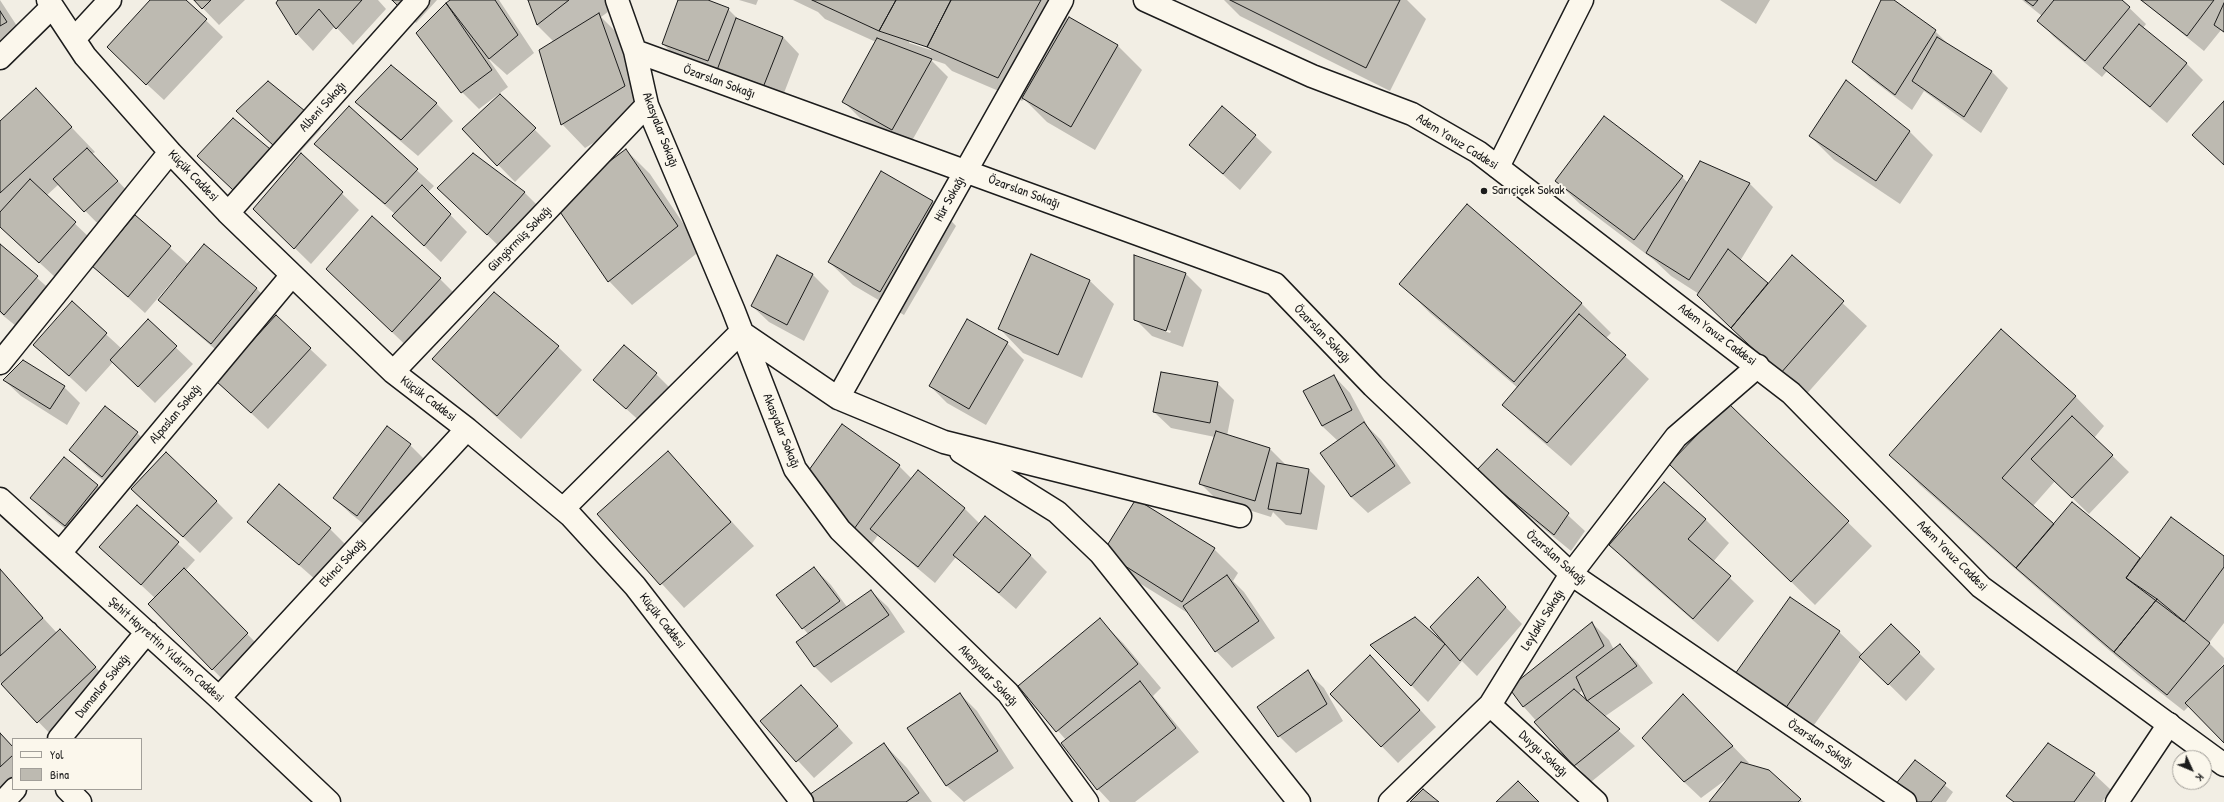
<!DOCTYPE html>
<meta charset="utf-8">
<style>
body{margin:0}
#map{position:relative;width:2224px;height:802px;overflow:hidden;background:#f2eee4;font-family:"Patrick Hand",sans-serif}
canvas{display:block}
.legend{position:absolute;left:12px;top:738px;width:130px;height:52px;box-sizing:border-box;background:#fbf7ec;border:1px solid #a29f99;margin:0;padding:5px 7px;list-style:none;font-size:12px;color:#1c1c1c}
.legend li{display:flex;align-items:center;gap:8px;height:20px}
.legend b{width:20px;border:1px solid #a29f99}
.north{position:absolute;left:2172px;top:750px;width:40px;height:40px;box-sizing:border-box;background:#fbf7ec;border:1px solid #a29f99;border-radius:50%;rotate:134deg;font-size:11px;font-weight:700;line-height:16px;text-align:center;color:#1c1c1c}
.north::after{content:'';display:block;margin:auto;width:14px;height:18px;background:#1c1c1c;clip-path:polygon(50% 0,100% 100%,50% 72%,0 100%)}
</style>
<div id="map">
<canvas width="2224" height="802"></canvas>
<ul class="legend">
<li><b style="height:5px;background:#fbf7ec"></b>Yol</li>
<li><b style="height:11px;background:#bdbab1"></b>Bina</li>
</ul>
<div class="north">K</div>
</div>
<script>
const g = document.querySelector('canvas').getContext('2d');
g.lineJoin = 'round';
function fill(path, color) { g.fillStyle = color; g.fill(path, 'evenodd'); }
const shape = rows => new Path2D(rows.map(r => 'M' + r).join(''));
function trace(path, color, width, dash) { g.strokeStyle = color; g.lineWidth = width; g.lineCap = dash ? 'butt' : 'round'; g.setLineDash(dash || []); g.stroke(path); }
function write(font, color, halo, rows, align = 'center') {
  g.font = font + ' "Patrick Hand",sans-serif'; g.lineWidth = 4; g.setLineDash([]); g.textBaseline = 'middle'; g.strokeStyle = halo; g.fillStyle = color; for (const [text, x, y, turn = 0] of rows) {
    g.save(); g.translate(x, y); g.rotate((+turn || 0) * Math.PI / 180); g.textAlign = isNaN(turn) ? turn : align; if (halo) g.strokeText(text, 0, 0); g.fillText(text, 0, 0); g.restore();
  }
}
const shadow = shape([
 [0,0,30,46,0,65],
 [152,0,185,0,223,37,164,100,125,64],
 [195,0,245,0,219,25],
 [280,0,378,0,386,9,353,45,335,26,313,51,297,34,277,3],
 [394,0,437,0,416,23],
 [451,0,499,0,534,53,507,75,487,57,508,87,479,109,462,92,417,33],
 [529,0,609,0,612,9,601,17,622,38,648,110,585,148,562,124,554,42,537,25],
 [679,0,705,0,728,9,739,20,783,37,799,54,779,106,680,61,663,44],
 [739,0,758,0,756,5],
 [793,0,1049,0,1069,20,1070,18,1118,46,1142,70,1095,150,1047,122,1024,99,1022,101,952,71,945,64,930,59,948,77,909,146,860,118,844,102,876,42,825,19,818,12],
 [909,41,932,48,931,50,909,43],
 [1224,0,1407,0,1426,19,1390,91,1240,16],
 [1720,0,1770,0,1756,24],
 [1882,0,1892,0,1935,31,1950,46,1991,71,2008,88,1981,133,1924,91,1912,110,1870,78,1853,61],
 [2022,0,2121,0,2146,24,2143,28,2186,63,2203,80,2167,123,2107,71,2102,77,2054,37,2038,20,2042,16],
 [2141,0,2224,0,2224,33,2221,30,2204,51],
 [391,66,437,104,453,121,418,156,373,118,357,102],
 [36,90,95,152,92,154,134,198,102,228,59,184,46,196,92,240,56,278,0,226,0,123],
 [500,95,551,146,515,182,463,129],
 [349,108,434,186,428,192,467,232,441,262,393,216,395,214,315,144],
 [237,111,304,112,321,129,291,162],
 [1909,131,1933,155,1900,204,1834,160,1810,136],
 [1255,136,1272,152,1240,190,1190,145],
 [269,150,285,166,250,206,215,173],
 [626,150,650,174,701,250,632,305,609,281,555,203],
 [301,154,359,210,311,264,255,209],
 [473,155,525,193,541,209,504,251,455,204],
 [1701,162,1750,184,1773,207,1740,261,1768,285,1792,256,1867,326,1804,397,1699,294,1671,276,1654,260,1580,204,1556,181,1682,177,1688,183],
 [881,172,933,202,956,226,904,315,853,285,829,262],
 [135,217,188,264,204,246,257,289,273,306,228,360,176,316,159,300,177,278,176,277,145,313,93,266],
 [0,245,54,293,22,331,0,313],
 [1031,255,1090,281,1114,304,1082,378,1023,353,1000,329],
 [778,256,813,275,829,291,804,341,769,322,752,306],
 [1135,256,1186,274,1202,290,1183,347,1152,336,1135,319],
 [1150,324,1171,331,1170,333,1150,326],
 [440,279,464,303,416,355,351,293],
 [1400,283,1581,303,1611,333,1606,338,1649,379,1571,466,1528,429,1504,405,1518,388,1430,313],
 [72,303,122,349,148,321,193,364,155,403,113,362,86,392,35,345],
 [276,317,327,365,268,429,217,381],
 [1007,343,1024,360,986,425,947,403,930,386],
 [558,347,582,370,521,439,457,382,433,359],
 [656,374,672,390,643,424,594,380],
 [1334,376,1350,393,1368,427,1381,440,1411,483,1368,513,1351,497,1338,441,1322,426],
 [4,380,64,387,80,403,67,425,21,396],
 [1217,383,1234,400,1227,436,1270,449,1287,466,1309,470,1325,486,1317,530,1286,525,1273,512,1271,517,1217,500,1201,484,1215,437,1171,428,1154,412],
 [2075,396,2104,426,2094,438,2129,472,2089,514,2055,481,2033,506,2054,525,2072,503,2141,559,2224,557,2224,623,2209,643,2224,658,2224,663,2217,671,2224,666,2224,741,2189,706,2184,711,2138,675,2046,596,1920,485,1891,455],
 [1728,405,1872,546,1815,605,1694,487],
 [105,407,137,433,154,450,119,493,87,467,70,450],
 [387,428,410,445,427,462,374,532,351,514,334,498],
 [1497,450,1585,531,1571,551,1494,488,1478,471],
 [668,452,754,546,684,608,598,514],
 [64,458,98,486,114,502,82,542,48,515,32,498],
 [899,466,912,479,964,508,980,524,1030,555,1047,572,1016,609,956,557,935,583,878,535,871,545,855,528,810,470],
 [216,501,233,518,200,553,149,505],
 [137,506,195,560,185,571,264,651,229,686,149,604,155,598,100,547],
 [1705,519,1729,543,1713,562,1754,601,1718,642,1634,569,1610,545],
 [249,521,330,529,347,546,317,581],
 [1214,549,1238,573,1233,581,1244,592,1275,638,1232,668,1216,651,1191,615,1128,576,1104,552],
 [814,568,831,585,847,607,871,591,888,607,905,632,831,683,815,667,798,642,809,635,803,628],
 [0,571,57,633,77,647,112,685,55,739,0,682],
 [1478,578,1522,624,1477,676,1462,661,1428,702,1371,645,1415,618,1445,645],
 [1790,598,1839,632,1863,655,1919,653,1935,669,1906,701,1862,658,1809,732,1760,698],
 [1099,619,1123,643,1161,688,1153,696,1199,752,1135,802,1110,802,1098,789,1066,740,1019,686],
 [1592,623,1609,640,1614,650,1620,646,1637,662,1653,683,1604,717,1635,746,1591,782,1523,706],
 [1583,690,1589,704,1578,694],
 [1307,672,1324,688,1343,721,1296,753,1279,736],
 [1386,673,1436,727,1398,763,1331,694],
 [801,686,853,743,814,778,761,721],
 [960,694,977,711,1014,768,964,802,947,786,909,728],
 [1700,712,1749,763,1746,764,1769,771,1803,802,1710,802,1728,778,1701,798,1684,782],
 [0,733,13,747,13,787,0,799],
 [884,744,907,768,932,802,814,802],
 [1915,761,1953,792,1946,802,1916,802,1905,793],
 [2094,774,2111,790,2102,802,2014,802,2008,796]
]);
const building = shape([
 [150,0,186,0,207,19,146,85,107,47,150,0],
 [194,0,211,0,202,9,194,0],
 [278,0,362,0,336,29,319,9,296,35,276,3,278,0],
 [392,0,406,0,399,7,392,0],
 [450,0,495,0,518,35,489,59,446,3,450,0],
 [528,0,569,0,537,25,528,0],
 [678,0,708,0,729,8,708,61,662,44,678,0],
 [812,0,896,0,879,31,812,0],
 [896,0,951,0,927,47,879,31,896,0],
 [951,0,1041,0,998,78,927,47,951,0],
 [1230,0,1400,0,1366,68,1230,0],
 [1881,0,1894,0,1936,30,1895,95,1852,62,1881,0],
 [2025,0,2038,0,2033,6,2025,0],
 [2054,0,2122,0,2130,7,2085,61,2037,21,2054,0],
 [2141,0,2214,0,2187,36,2141,0],
 [446,3,492,70,461,93,416,33,446,3],
 [2224,3,2224,32,2214,25,2224,3],
 [0,11,7,22,0,26,0,11],
 [599,13,625,86,561,125,539,50,599,13],
 [1069,17,1118,45,1071,127,1022,98,1069,17],
 [736,18,783,37,762,90,716,73,736,18],
 [2139,24,2187,63,2150,107,2103,68,2139,24],
 [1937,37,1992,71,1964,117,1912,81,1937,37],
 [877,38,932,59,892,130,842,102,877,38],
 [391,65,437,103,401,140,355,102,391,65],
 [1846,80,1910,131,1876,181,1809,136,1846,80],
 [268,81,305,111,274,146,236,111,268,81],
 [36,88,72,127,0,193,0,121,36,88],
 [500,94,536,128,497,166,462,129,500,94],
 [2224,101,2224,165,2192,135,2224,101],
 [349,106,418,169,385,204,314,144,349,106],
 [1222,106,1256,135,1223,174,1189,145,1222,106],
 [1604,116,1683,176,1634,240,1555,181,1604,116],
 [233,118,270,149,233,190,197,156,233,118],
 [87,148,118,181,84,212,53,179,87,148],
 [626,149,678,226,608,282,554,203,626,149],
 [301,153,343,192,294,249,253,209,301,153],
 [473,153,525,192,487,235,437,188,473,153],
 [1700,161,1750,183,1689,280,1646,253,1700,161],
 [881,171,933,201,880,292,828,262,881,171],
 [30,179,76,222,39,263,0,227,0,212,30,179],
 [422,185,451,214,424,246,392,216,422,185],
 [1467,204,1582,303,1514,382,1399,284,1467,204],
 [135,215,171,246,128,297,92,266,135,215],
 [372,216,441,278,392,332,326,269,372,216],
 [0,244,38,276,4,315,0,311,0,244],
 [204,244,257,288,211,344,158,300,204,244],
 [1728,249,1768,283,1731,328,1697,295,1728,249],
 [1031,254,1090,280,1058,355,998,329,1031,254],
 [777,255,813,274,787,325,751,306,777,255],
 [1134,255,1186,273,1166,331,1134,320,1134,255],
 [1792,255,1844,301,1780,374,1731,328,1792,255],
 [494,292,559,346,497,416,432,359,494,292],
 [72,301,107,333,69,376,33,345,72,301],
 [1579,314,1626,355,1547,443,1502,405,1579,314],
 [276,315,311,348,251,413,216,381,276,315],
 [148,319,177,346,138,387,110,360,148,319],
 [967,319,1008,342,969,409,929,386,967,319],
 [2001,329,2076,396,2002,478,2054,524,2016,568,1889,455,2001,329],
 [624,345,657,373,626,409,593,380,624,345],
 [23,360,65,386,50,409,3,380,23,360],
 [1161,372,1218,382,1210,423,1153,412,1161,372],
 [1334,375,1352,410,1322,426,1303,391,1334,375],
 [1728,403,1849,521,1791,582,1669,464,1728,403],
 [105,406,138,432,102,477,69,450,105,406],
 [2072,416,2113,455,2072,498,2031,459,2072,416],
 [1364,422,1395,466,1351,497,1320,453,1364,422],
 [842,424,900,465,854,529,809,470,842,424],
 [387,426,411,444,357,516,333,498,387,426],
 [1216,431,1270,448,1255,501,1199,484,1216,431],
 [1497,449,1569,513,1554,535,1476,471,1497,449],
 [668,451,731,522,660,585,597,514,668,451],
 [166,452,217,501,183,537,131,489,166,452],
 [64,457,98,485,65,526,30,498,64,457],
 [1277,463,1309,469,1301,514,1268,509,1277,463],
 [918,470,965,508,918,567,870,529,918,470],
 [1664,482,1706,519,1688,539,1731,576,1693,619,1609,545,1664,482],
 [279,484,331,528,299,565,247,522,279,484],
 [1136,499,1215,548,1182,602,1103,552,1136,499],
 [2072,502,2140,558,2126,578,2157,599,2114,652,2016,568,2072,502],
 [137,505,179,542,141,585,99,547,137,505],
 [985,516,1031,555,999,593,953,555,985,516],
 [2171,517,2224,556,2224,567,2184,622,2126,578,2171,517],
 [814,567,840,601,802,629,776,595,814,567],
 [184,568,248,633,212,670,148,604,184,568],
 [0,569,43,618,0,656,0,569],
 [1227,575,1259,621,1215,652,1183,606,1227,575],
 [1478,577,1506,607,1460,661,1430,627,1478,577],
 [871,590,889,615,814,667,796,642,871,590],
 [1790,597,1840,631,1785,709,1735,674,1790,597],
 [2157,599,2210,643,2167,695,2114,652,2157,599],
 [1415,617,1445,644,1411,686,1370,645,1415,617],
 [1100,618,1138,664,1056,732,1018,686,1100,618],
 [1592,622,1604,646,1523,707,1509,688,1592,622],
 [1891,624,1920,652,1888,685,1859,657,1891,624],
 [60,629,96,667,37,723,1,684,60,629],
 [1620,644,1637,666,1587,701,1576,677,1620,644],
 [1370,655,1420,710,1381,747,1330,694,1370,655],
 [2224,665,2224,743,2185,703,2224,665],
 [1308,670,1327,704,1278,737,1257,707,1308,670],
 [1140,681,1176,728,1097,790,1061,743,1140,681],
 [801,685,838,726,796,762,760,721,801,685],
 [1574,689,1620,729,1574,766,1534,722,1574,689],
 [960,693,998,751,946,786,907,728,960,693],
 [1683,694,1733,746,1684,782,1642,738,1683,694],
 [0,733,13,747,13,755,0,767,0,733],
 [884,743,919,793,906,802,813,802,809,795,884,743],
 [2048,743,2095,773,2074,802,2014,802,2006,796,2048,743],
 [1915,760,1946,783,1931,802,1917,802,1895,785,1915,760],
 [1741,762,1769,770,1801,799,1798,802,1709,802,1741,762],
 [1518,781,1539,802,1496,802,1518,781],
 [1423,789,1439,802,1410,802,1423,789]
]);
const minor = shape([
 [48,0,85,56,170,152,228,213,393,372,467,429,571,516,635,586,802,802],
 [617,0,635,51,647,105,733,309,795,469,840,530,1008,693,1087,802],
 [74,39,110,0],
 [635,51,1275,284,1373,386,1571,574,1905,802],
 [0,58,52,7],
 [1498,167,1582,0],
 [228,213,418,0],
 [0,363,170,152],
 [393,372,647,105],
 [838,398,1062,0],
 [961,452,1057,512,1100,553,1299,802],
 [0,499,219,698,329,802],
 [564,508,741,332,838,398,944,442,1240,516],
 [60,553,292,275],
 [219,698,467,429],
 [1490,705,1596,802],
 [59,739,147,632],
 [67,789,80,802],
 [3,802,15,789],
 [1390,802,1490,705,1571,574,1676,437,1758,366],
 [2117,802,2169,724]
]);
const secondary = shape([
 [1145,0,1312,76,1412,114,1478,152,1791,393,1981,587,2224,765]
]);
const markers = [
 [1484,191,4,"#1c1c1c"]
];
const streetNames = [
 ["Özarslan Sokağı",719,82,20],
 ["Albeni Sokağı",323,107,-48],
 ["Akasyalar Sokağı",660,130,69],
 ["Adem Yavuz Caddesi",1457,142,32],
 ["Küçük Caddesi",193,176,46],
 ["Özarslan Sokağı",1024,192,20],
 ["Hür Sokağı",950,199,-61],
 ["Güngörmüş Sokağı",520,239,-46],
 ["Özarslan Sokağı",1322,334,46],
 ["Adem Yavuz Caddesi",1717,335,37],
 ["Küçük Caddesi",428,399,37],
 ["Alpaslan Sokağı",176,414,-50],
 ["Akasyalar Sokağı",781,431,68],
 ["Adem Yavuz Caddesi",1952,556,45],
 ["Özarslan Sokağı",1556,558,41],
 ["Ekinci Sokağı",343,563,-47],
 ["Leylaklı Sokağı",1543,620,-58],
 ["Küçük Caddesi",662,621,52],
 ["Şehit Hayrettin Yıldırım Caddesi",166,650,42],
 ["Akasyalar Sokağı",988,676,46],
 ["Dumanlar Sokağı",103,686,-51],
 ["Özarslan Sokağı",1820,744,34],
 ["Duygu Sokağı",1543,754,43]
];
const poiNames = [
 ["Sarıçiçek Sokak",1492,191]
];
fill(shadow, '#0003');
fill(building, '#bdbab1');
trace(building, '#1c1c1c', 1);
trace(minor, '#1c1c1c', 25);
trace(secondary, '#1c1c1c', 25);
trace(minor, '#fbf7ec', 22);
trace(secondary, '#fbf7ec', 22);
for (const [x, y, r, color] of markers) { const dot = new Path2D(); dot.arc(x, y, r, 0, 2 * Math.PI); g.fillStyle = color; g.fill(dot); trace(dot, '#fbf7ec', 1.5); }
write('13px', '#1c1c1c', '#fbf7ec', streetNames);
write('13px', '#1c1c1c', '#fbf7ec', poiNames, 'left');
</script>
